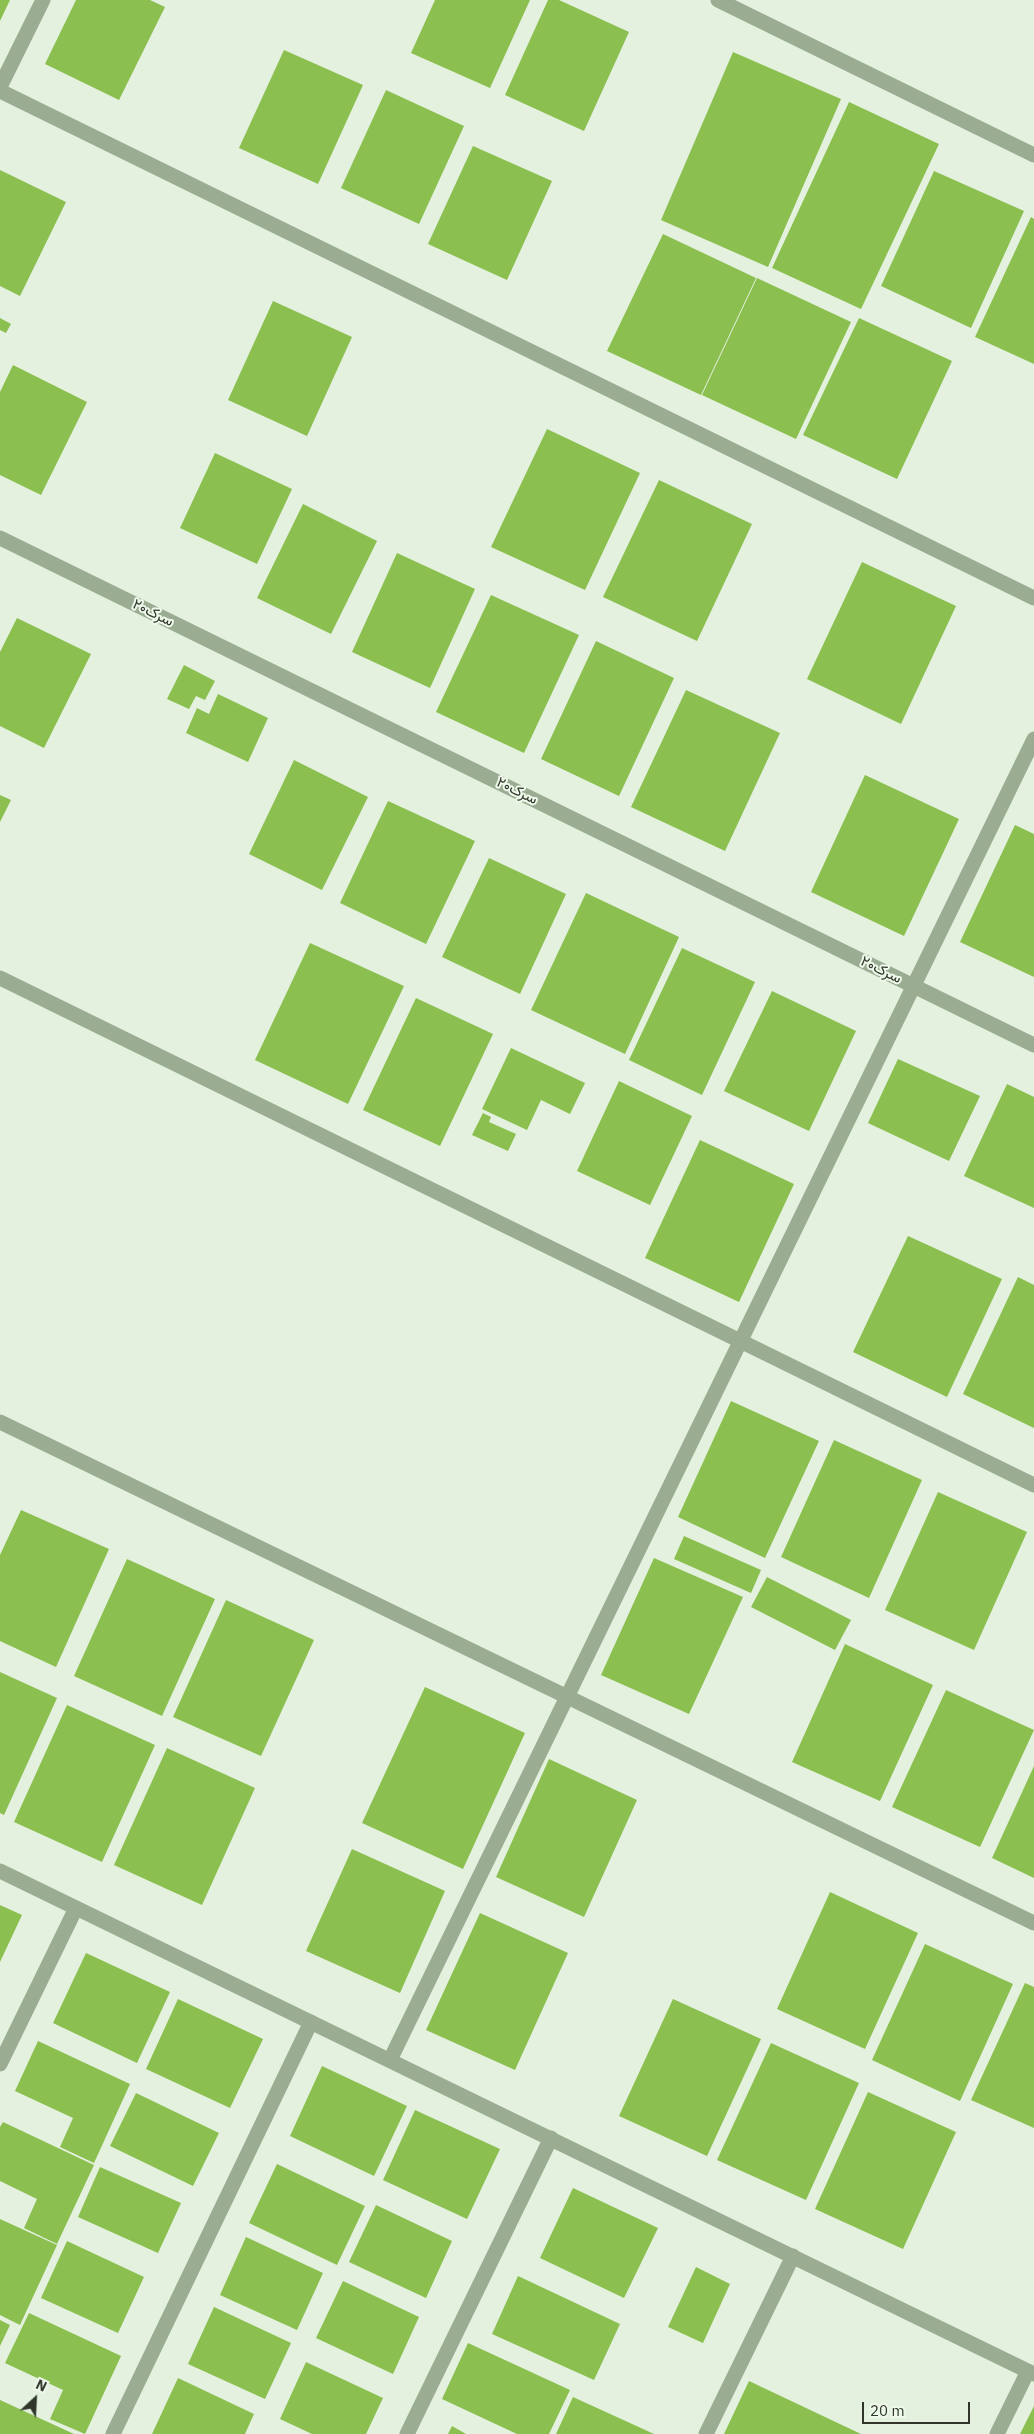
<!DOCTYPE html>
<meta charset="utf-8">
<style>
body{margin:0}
#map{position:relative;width:1034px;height:2434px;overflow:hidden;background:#e3f1de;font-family:"IBM Plex Sans",sans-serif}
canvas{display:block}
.north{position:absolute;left:10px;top:2374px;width:50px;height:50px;-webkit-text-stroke:4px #eef9eb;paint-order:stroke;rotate:25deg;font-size:14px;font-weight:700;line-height:20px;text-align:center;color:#30372a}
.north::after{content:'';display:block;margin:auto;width:18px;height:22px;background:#30372a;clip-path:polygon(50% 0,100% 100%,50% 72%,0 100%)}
.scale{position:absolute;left:862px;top:2402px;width:108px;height:22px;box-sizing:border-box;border:2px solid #30372a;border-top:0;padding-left:6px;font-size:15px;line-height:18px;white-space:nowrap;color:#30372a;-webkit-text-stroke:4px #eef9eb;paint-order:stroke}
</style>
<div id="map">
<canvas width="1034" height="2434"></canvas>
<div class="north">N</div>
<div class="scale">20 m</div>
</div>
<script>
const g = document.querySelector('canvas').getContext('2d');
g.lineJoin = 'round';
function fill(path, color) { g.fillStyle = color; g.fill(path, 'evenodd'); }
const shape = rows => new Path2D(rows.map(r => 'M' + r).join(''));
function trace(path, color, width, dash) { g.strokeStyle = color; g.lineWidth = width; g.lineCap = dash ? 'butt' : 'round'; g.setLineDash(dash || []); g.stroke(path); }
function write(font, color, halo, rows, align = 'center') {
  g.font = font + ' "IBM Plex Sans",Vazirmatn,sans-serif'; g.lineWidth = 4; g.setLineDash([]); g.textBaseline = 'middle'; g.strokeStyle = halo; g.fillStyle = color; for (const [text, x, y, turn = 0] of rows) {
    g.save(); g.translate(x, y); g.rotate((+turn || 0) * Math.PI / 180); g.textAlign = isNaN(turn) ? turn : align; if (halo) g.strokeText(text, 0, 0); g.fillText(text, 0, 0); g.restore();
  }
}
const building = shape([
 [0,0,10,0,0,21],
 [76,0,150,0,165,7,119,100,45,64],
 [435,0,530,0,490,88,411,53],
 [548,0,559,0,629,32,584,131,505,95],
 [284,50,363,85,318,184,239,148],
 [733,52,841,99,768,267,661,220],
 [386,90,464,126,419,224,341,188],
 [849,102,939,144,861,309,772,268],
 [473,146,552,181,507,280,428,244],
 [0,170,66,202,20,296,0,286],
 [934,171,1024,211,971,328,881,286],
 [1031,217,1034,219,1034,364,975,337],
 [663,234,756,278,701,395,607,351],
 [757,278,851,322,796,439,702,395],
 [273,301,352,337,307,436,228,400],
 [0,318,11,324,6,333,0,330],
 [859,318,952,361,897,479,803,435],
 [13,365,87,402,41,495,0,475,0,392],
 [547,429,640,473,585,590,491,547],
 [215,453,292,489,257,564,180,528],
 [659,480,752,524,697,641,603,597],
 [303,504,377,541,331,634,257,598],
 [397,553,475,589,430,688,352,652],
 [862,562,956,606,901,724,807,679],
 [491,595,579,635,524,753,436,712],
 [17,618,91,654,44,748,0,726,0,652],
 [596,641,674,678,619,796,541,759],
 [184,665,215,681,205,700,196,696,189,709,167,699],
 [686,690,780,733,725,851,631,807],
 [218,694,268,718,248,762,186,733,197,708,209,714],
 [294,760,368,797,322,890,249,854],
 [865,775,959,819,904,936,811,892],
 [0,795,11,800,0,822],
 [388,801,475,841,426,944,340,903],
 [1015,825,1034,834,1034,977,960,942],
 [489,858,566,894,520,994,442,957],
 [586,893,679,937,625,1054,531,1010],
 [310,943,404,986,348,1104,255,1060],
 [682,948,755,982,702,1095,629,1060],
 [772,991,856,1031,809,1131,724,1091],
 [416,998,493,1034,440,1146,363,1110],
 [511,1048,585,1083,570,1114,541,1100,527,1130,482,1109],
 [898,1059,980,1096,949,1161,868,1123],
 [619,1081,692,1116,650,1205,577,1171],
 [1007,1084,1034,1097,1034,1208,964,1176],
 [483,1113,491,1117,489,1122,516,1134,508,1151,472,1135],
 [700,1140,794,1184,739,1302,645,1258],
 [908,1236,1002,1279,947,1397,853,1352],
 [1018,1277,1034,1285,1034,1428,963,1394],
 [731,1401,819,1441,765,1558,678,1517],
 [834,1440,922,1480,869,1598,781,1557],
 [938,1492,1027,1532,974,1650,885,1610],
 [21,1510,109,1549,56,1667,0,1641,0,1555],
 [684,1536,761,1570,751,1593,674,1559],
 [654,1558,743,1597,689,1714,601,1675],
 [127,1559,215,1599,162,1716,74,1676],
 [767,1577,851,1620,835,1650,751,1607],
 [226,1600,314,1640,261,1756,173,1717],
 [845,1644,933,1685,880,1801,792,1762],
 [0,1672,57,1698,4,1815,0,1813],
 [425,1687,525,1733,463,1869,362,1823],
 [946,1690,1034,1730,980,1847,892,1807],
 [67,1705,155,1745,102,1862,14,1822],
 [167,1748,255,1788,202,1905,114,1865],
 [549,1759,637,1800,584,1917,496,1877],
 [1034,1766,1034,1878,992,1858],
 [352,1849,445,1891,400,1993,306,1951],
 [830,1892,918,1933,865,2049,777,2009],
 [0,1905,22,1915,0,1962],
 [480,1913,568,1953,515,2070,426,2030],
 [925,1944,1013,1984,960,2101,872,2060],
 [86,1953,170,1992,137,2063,53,2023],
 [1025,1983,1034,1987,1034,2128,971,2100],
 [178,1999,263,2039,230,2108,146,2069],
 [673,1999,761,2039,707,2156,619,2116],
 [38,2041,130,2084,94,2163,60,2147,73,2118,15,2091],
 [771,2043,859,2083,806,2200,717,2160],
 [322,2066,407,2106,374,2176,290,2136],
 [868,2092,956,2132,903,2249,815,2209],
 [136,2093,219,2133,193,2186,110,2146],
 [415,2110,500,2149,467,2219,383,2180],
 [3,2122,94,2165,57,2244,24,2228,37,2199,0,2181,0,2127],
 [277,2164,365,2206,337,2265,249,2223],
 [100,2167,181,2203,158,2253,78,2217],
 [573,2188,658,2228,624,2298,540,2258],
 [376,2205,452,2241,426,2298,349,2262],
 [0,2219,57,2245,20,2325,0,2315],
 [246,2237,323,2273,297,2330,220,2295],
 [67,2241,144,2277,118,2333,41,2298],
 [696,2267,730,2284,703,2343,668,2327],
 [518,2276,620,2324,594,2380,492,2334],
 [343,2281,419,2317,393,2374,316,2338],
 [214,2307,291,2343,265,2399,188,2364],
 [29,2313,121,2356,85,2434,50,2419,63,2390,5,2363],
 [0,2320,10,2325,0,2346],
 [468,2343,570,2390,549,2434,517,2434,442,2399],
 [306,2362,383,2398,366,2434,312,2434,280,2419],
 [178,2378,254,2414,245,2434,152,2434],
 [749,2381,861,2434,724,2434],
 [573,2397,654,2434,556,2434],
 [0,2400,74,2434,0,2434],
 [1034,2406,1034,2434,1020,2434],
 [452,2426,466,2434,448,2434]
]);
const minor = shape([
 [718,0,1034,155],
 [0,87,43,0],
 [0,91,1034,598],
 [0,538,1034,1045],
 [0,978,1034,1485],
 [0,1422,1034,1923],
 [0,1871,1034,2374],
 [390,2060,1034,739],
 [0,2064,76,1908],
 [113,2434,311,2022],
 [407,2434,551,2138],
 [706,2434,793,2256],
 [997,2434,1028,2371]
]);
const streetNames = [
 ["سرک۲۰",153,613,26],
 ["سرک۲۰",517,791,26],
 ["سرک۲۰",881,970,26]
];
fill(building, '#8bbf4f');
trace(minor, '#9aac91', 15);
write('15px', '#30372a', '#eef9eb', streetNames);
</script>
